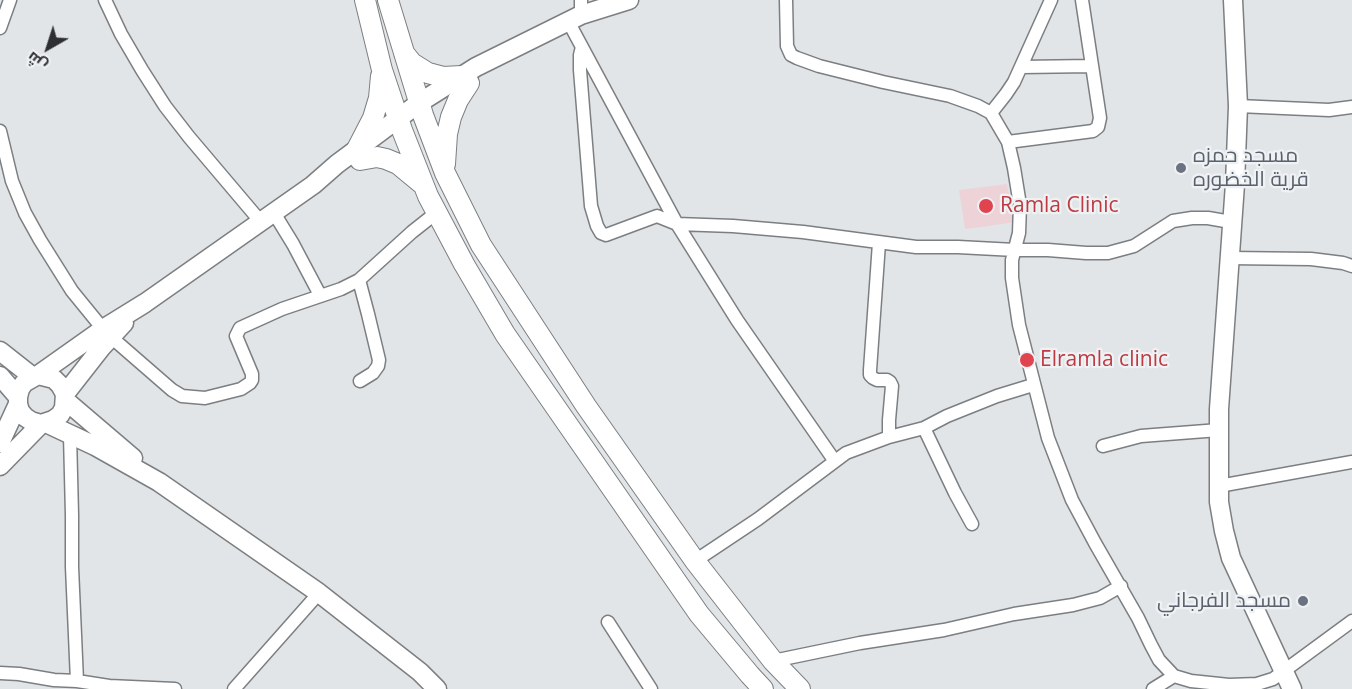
<!DOCTYPE html>
<meta charset="utf-8">
<style>
body{margin:0}
#map{position:relative;width:1352px;height:689px;overflow:hidden;background:#e2e5e7;font-family:"Open Sans",Cairo,sans-serif}
canvas{display:block}
.north{position:absolute;left:18px;top:18px;width:60px;height:60px;-webkit-text-stroke:4px #eff2f4;paint-order:stroke;rotate:219deg;font-size:16px;font-weight:700;line-height:24px;text-align:center;color:#2e2f30}
.north::after{content:'';display:block;margin:auto;width:21px;height:27px;background:#2e2f30;clip-path:polygon(50% 0,100% 100%,50% 72%,0 100%)}
</style>
<div id="map">
<canvas width="1352" height="689"></canvas>
<div class="north">ش</div>
</div>
<script>
const g = document.querySelector('canvas').getContext('2d');
g.lineJoin = 'round';
function fill(path, color) { g.fillStyle = color; g.fill(path, 'evenodd'); }
const shape = rows => new Path2D(rows.map(r => 'M' + r).join(''));
function trace(path, color, width, dash) { g.strokeStyle = color; g.lineWidth = width; g.lineCap = dash ? 'butt' : 'round'; g.setLineDash(dash || []); g.stroke(path); }
function write(font, color, halo, rows, align = 'center') {
  g.font = font + ' "Open Sans",Cairo,sans-serif'; g.lineWidth = 4.5; g.setLineDash([]); g.textBaseline = 'middle'; g.strokeStyle = halo; g.fillStyle = color; for (const [text, x, y, turn = 0] of rows) {
    g.save(); g.translate(x, y); g.rotate((+turn || 0) * Math.PI / 180); g.textAlign = isNaN(turn) ? turn : align; if (halo) g.strokeText(text, 0, 0); g.fillText(text, 0, 0); g.restore();
  }
}
const medical = shape([
 [1007,184,1015,222,982,227,965,229,959,190]
]);
const street = shape([
 [105,0,121,34,142,70,165,106,189,137,261,222],
 [786,0,787,46,791,55,797,58,819,66,883,82,950,96,978,106,991,113,1008,142,1014,168,1020,205,1019,233,1012,260,1012,278,1019,325,1048,438,1072,500,1095,543,1138,618,1151,645,1159,660,1174,676,1191,681,1229,685,1257,684,1273,679,1352,621],
 [581,15,581,0],
 [568,21,677,224,737,320,834,460],
 [0,28,10,0],
 [582,47,580,55,580,70,591,206,597,226,601,233,606,235,657,216,677,224,733,226,803,232,916,247,958,247,1015,250,1048,250,1086,253,1108,253,1134,246,1173,221,1192,218,1208,218,1231,222],
 [1021,67,1092,66],
 [1238,106,1329,110,1352,107],
 [991,113,1006,94,1014,82,1051,0],
 [0,131,12,181,25,213,40,240,72,291,103,329],
 [1008,142,1093,131,1098,127,1100,118,1082,0],
 [274,213,293,244,320,295],
 [879,243,870,370,870,375,873,378,877,380,887,380,890,382,892,386,889,420,889,437],
 [1229,258,1311,259,1343,263,1352,266],
 [359,280,368,314,379,360,378,366,373,373,360,381],
 [111,337,172,390,182,396,205,398,241,389,250,383,252,380,252,374,236,336,240,328,282,309,341,289,359,280,412,232,436,213],
 [924,428,955,493,972,524],
 [70,435,72,515,72,567,77,681],
 [1103,446,1141,436,1219,430],
 [1219,486,1352,462],
 [695,561,758,519,846,453,889,437,924,428,947,416,997,396,1033,385],
 [608,622,651,689],
 [773,661,860,643,944,630,1014,614,1073,605,1100,598,1121,586],
 [0,673,19,674,54,680,77,681,109,686],
 [109,689,109,686,175,689],
 [234,689,319,593],
 [1153,689,1174,676]
]);
const secondary = shape([
 [1233,0,1238,106,1235,184,1219,409,1219,502,1224,531,1231,558,1292,689],
 [0,351,33,377],
 [38,375,103,329,145,303,313,185,337,164,419,103,476,67,581,15,629,0],
 [0,376,18,397,18,404,20,411,25,417,31,421,41,424,53,420,60,415,64,408,65,394,60,385,54,379,38,375,24,383,20,389,18,397],
 [65,394,101,348,124,323],
 [65,400,133,458],
 [46,423,95,446,159,482,319,593,420,672,437,689],
 [0,443,18,404],
 [0,466,41,424]
]);
const primary = shape([
 [365,0,382,70,402,130,428,196,464,264,505,334,699,614,750,675,763,689],
 [388,0,423,115,445,173,481,245,586,406,695,561,773,661,800,689],
 [404,53,412,63,428,73,443,77,462,76],
 [357,149,373,118,379,98,381,76],
 [360,160,377,157,386,159,398,164,421,183],
 [445,164,447,134,451,117,458,100,469,83]
]);
const markers = [
 [1181,168,6,"#6b7280"],
 [986,206,8,"#e0444e"],
 [1027,360,8,"#e0444e"],
 [1303,601,6,"#6b7280"]
];
const worshipNames = [
 ["مسجد حمزه",1193,156],
 ["قرية الخضوره",1193,180],
 ["مسجد الفرجاني",1291,601,"right"]
];
const healthNames = [
 ["Ramla Clinic",1000,206],
 ["Elramla clinic",1040,360]
];
fill(medical, '#edd3d8');
trace(street, '#7c7f81', 15);
trace(secondary, '#7c7f81', 21);
trace(primary, '#7c7f81', 22);
trace(street, '#fff', 12);
trace(secondary, '#fff', 18);
trace(primary, '#fff', 20);
for (const [x, y, r, color] of markers) { const dot = new Path2D(); dot.arc(x, y, r, 0, 2 * Math.PI); g.fillStyle = color; g.fill(dot); trace(dot, '#eff2f4', 2); }
write('21px', '#5b616d', '#eff2f4', worshipNames, 'left');
write('21px', '#be3a42', '#eff2f4', healthNames, 'left');
</script>
